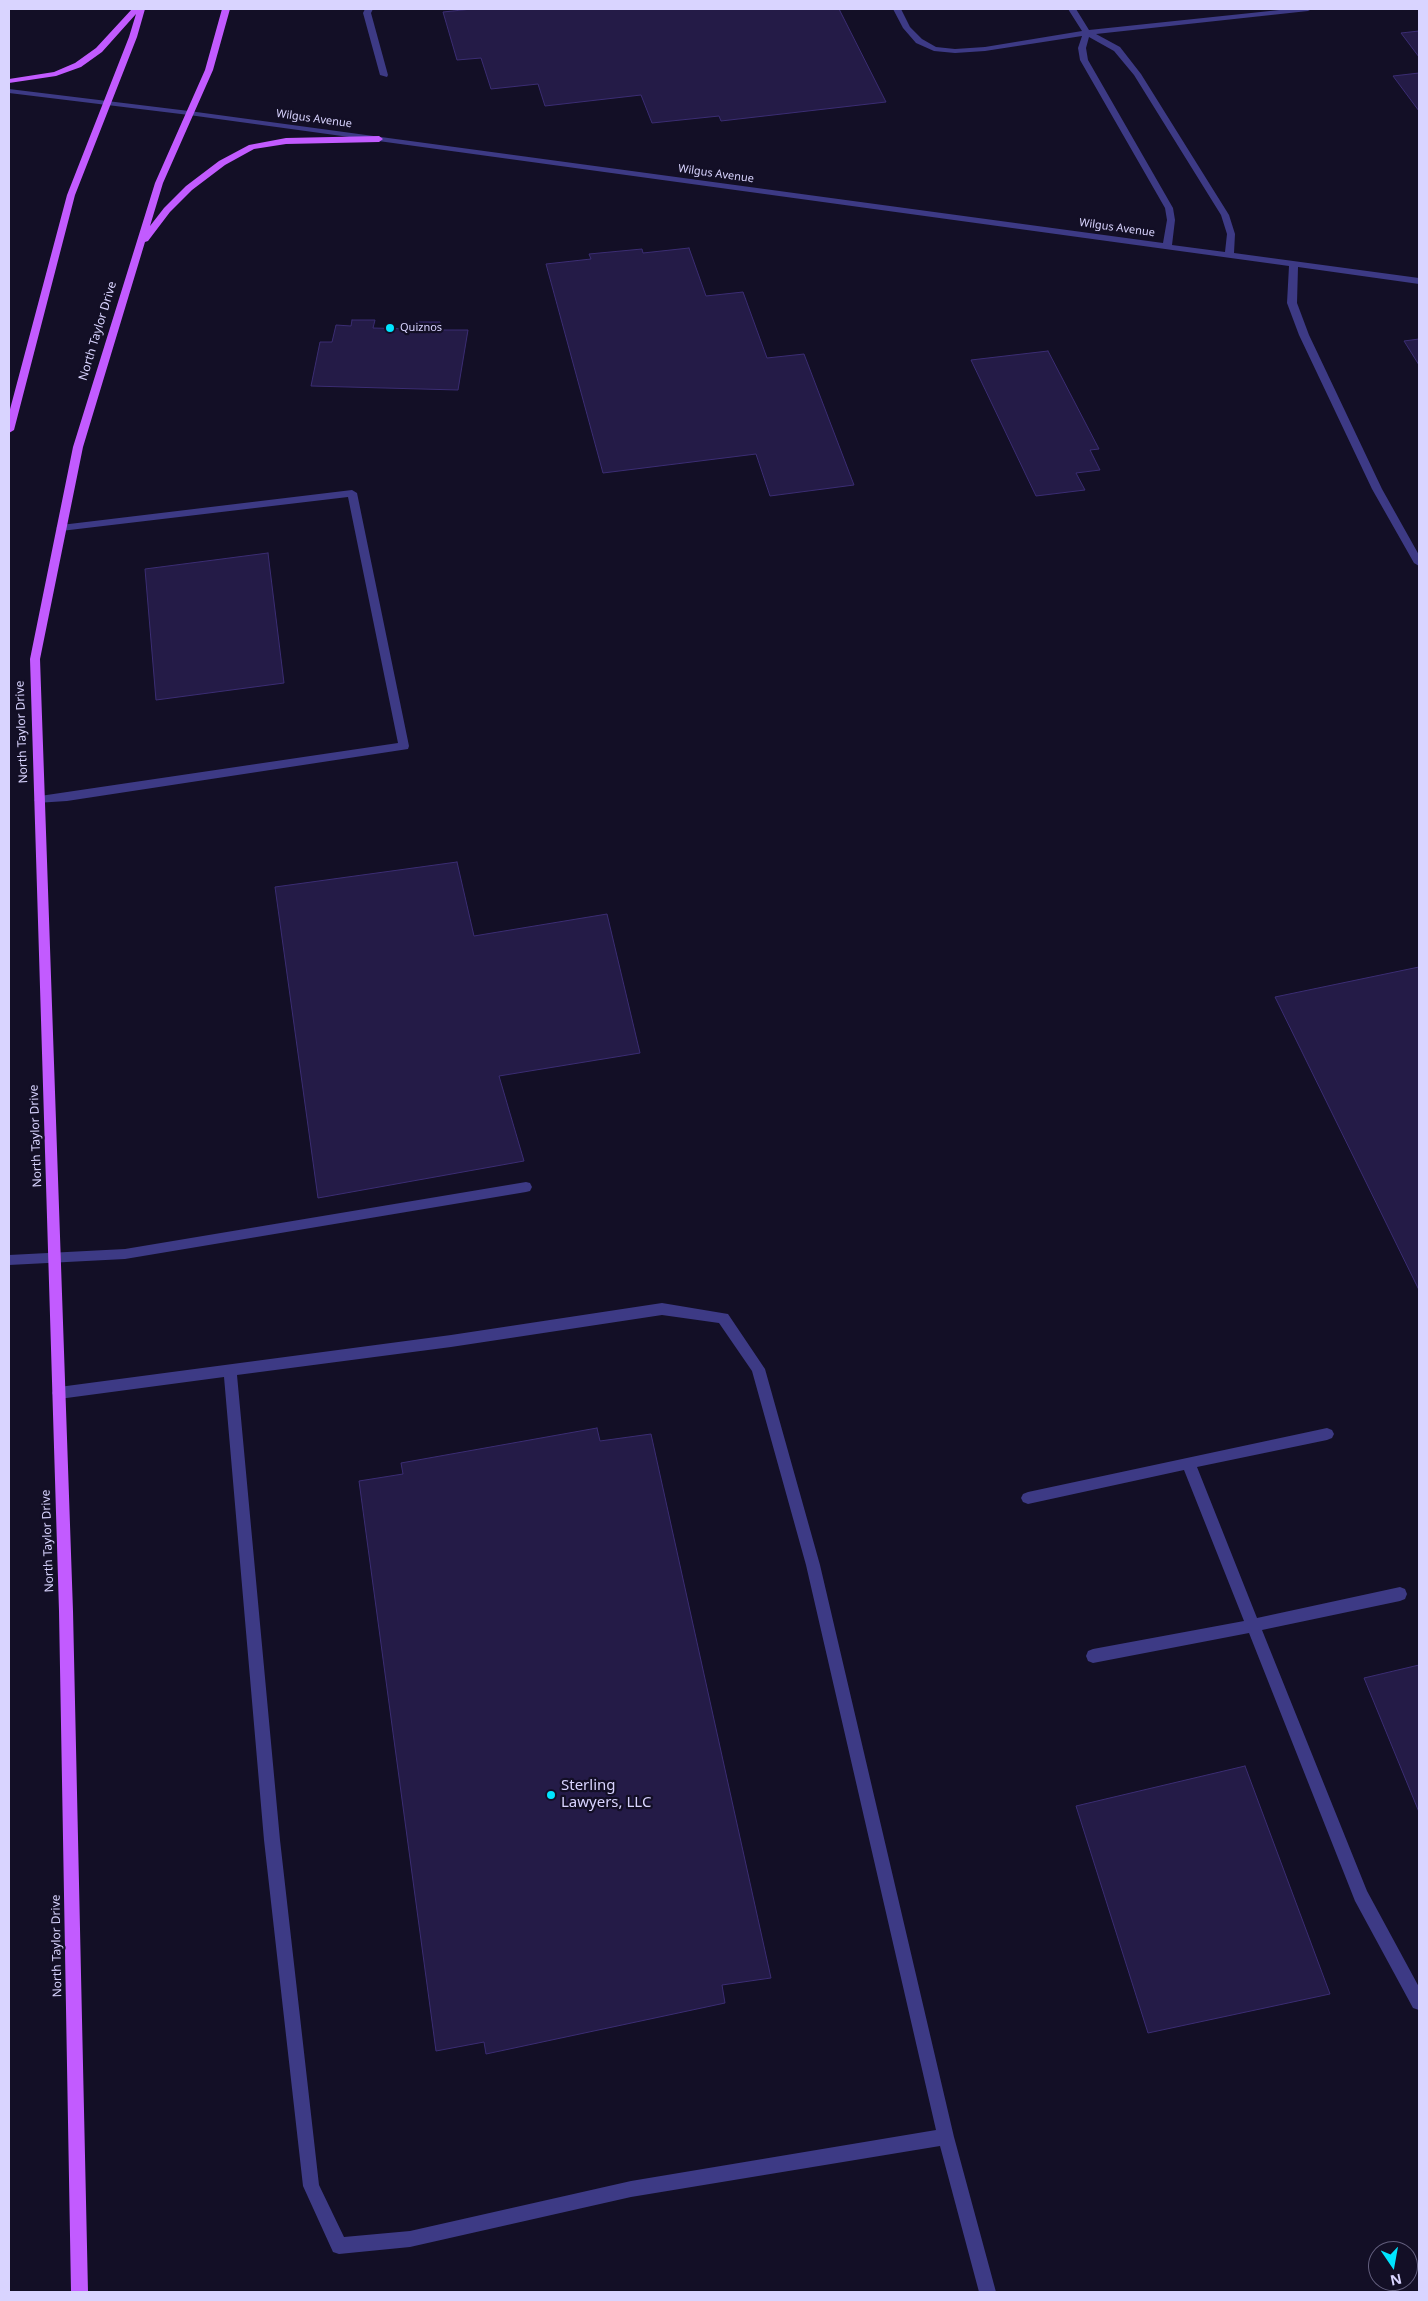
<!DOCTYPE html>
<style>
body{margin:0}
#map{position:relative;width:1428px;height:2301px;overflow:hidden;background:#130f26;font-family:"Noto Sans",sans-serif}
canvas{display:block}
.frame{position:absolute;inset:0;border:10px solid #d9d4ff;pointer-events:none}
.north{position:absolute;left:1368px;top:2241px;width:50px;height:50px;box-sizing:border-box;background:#130f26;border:1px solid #625e7d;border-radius:50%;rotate:168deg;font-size:14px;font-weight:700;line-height:20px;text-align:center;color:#d9d4ff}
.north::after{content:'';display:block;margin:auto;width:18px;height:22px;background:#00e5ff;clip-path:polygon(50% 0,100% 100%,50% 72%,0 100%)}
</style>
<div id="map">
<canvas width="1428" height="2301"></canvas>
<div class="frame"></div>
<div class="north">N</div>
</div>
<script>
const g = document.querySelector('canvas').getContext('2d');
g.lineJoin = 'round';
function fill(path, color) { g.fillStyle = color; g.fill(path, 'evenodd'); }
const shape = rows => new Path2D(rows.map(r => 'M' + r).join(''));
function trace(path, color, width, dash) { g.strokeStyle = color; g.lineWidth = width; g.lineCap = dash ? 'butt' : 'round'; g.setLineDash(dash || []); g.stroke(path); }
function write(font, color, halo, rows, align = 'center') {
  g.font = font + ' "Noto Sans",sans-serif'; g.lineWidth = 4.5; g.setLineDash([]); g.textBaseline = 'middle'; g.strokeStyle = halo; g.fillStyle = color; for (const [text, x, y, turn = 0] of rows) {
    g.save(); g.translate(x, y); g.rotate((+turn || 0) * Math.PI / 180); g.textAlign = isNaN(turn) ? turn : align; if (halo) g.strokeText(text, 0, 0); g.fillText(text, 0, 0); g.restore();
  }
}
const building = shape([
 [472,9,839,9,886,102,721,121,719,116,652,123,641,95,545,106,538,84,491,89,481,58,457,60,443,12,472,9],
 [1419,31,1419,57,1401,33,1419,31],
 [1419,73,1419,111,1393,76,1419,73],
 [689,248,706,296,743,292,767,358,804,354,854,485,770,496,756,454,603,473,546,264,591,259,589,254,642,249,643,253,689,248],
 [352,320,375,320,373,328,412,329,413,324,417,322,440,322,438,330,468,330,458,390,311,386,320,342,332,342,336,325,351,326,352,320],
 [1419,339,1419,365,1404,341,1419,339],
 [1048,351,1099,449,1090,450,1100,470,1076,473,1085,490,1036,496,971,360,1048,351],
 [268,553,284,683,156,700,145,569,268,553],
 [457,862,474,936,607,914,640,1053,499,1076,524,1161,318,1198,275,887,457,862],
 [1419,967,1419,1290,1275,997,1419,967],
 [597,1428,600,1441,651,1434,771,1978,722,1985,725,2003,486,2054,484,2042,436,2051,359,1481,403,1474,401,1463,597,1428],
 [1419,1665,1419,1812,1364,1678,1419,1665],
 [1245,1766,1330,1994,1148,2033,1076,1806,1245,1766]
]);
const minor = shape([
 [365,9,373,9,371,13,388,75,387,77,380,75,363,13,365,9],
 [893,9,901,9,910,27,922,39,936,47,955,49,985,47,1082,31,1068,9,1076,9,1089,30,1289,9,1312,9,1308,11,1096,34,1120,47,1141,74,1229,215,1235,234,1234,253,1419,278,1419,284,1298,267,1297,303,1309,335,1382,489,1419,555,1419,566,1414,563,1372,489,1299,335,1287,303,1289,266,189,115,9,93,9,89,189,111,1163,243,1167,220,1165,208,1080,60,1078,48,1082,36,985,51,955,53,934,51,916,43,903,28,893,9],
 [1089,37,1114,51,1134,75,1221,215,1227,234,1225,252,1172,245,1175,220,1173,208,1088,60,1086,48,1089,37],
 [352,490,357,493,409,746,408,749,67,801,36,803,34,800,40,796,398,743,348,497,61,531,56,528,61,525,352,490],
 [526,1182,530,1183,532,1187,530,1191,526,1192,125,1259,9,1265,9,1255,125,1249,526,1182],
 [662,1303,728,1314,765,1369,820,1565,954,2137,996,2292,979,2292,940,2146,631,2197,410,2247,339,2254,333,2252,303,2186,264,1840,224,1377,59,1399,54,1397,52,1393,54,1389,59,1387,451,1335,662,1303],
 [662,1315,719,1323,752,1371,806,1565,936,2130,631,2181,410,2231,344,2237,319,2185,280,1840,237,1375,451,1347,662,1315],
 [1327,1428,1332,1430,1334,1434,1332,1438,1327,1440,1197,1467,1257,1618,1400,1587,1405,1589,1407,1594,1405,1599,1400,1601,1262,1630,1367,1891,1419,1987,1419,2010,1413,2008,1355,1901,1249,1633,1093,1663,1088,1661,1086,1656,1088,1651,1093,1649,1244,1621,1184,1470,1028,1504,1023,1502,1021,1498,1023,1494,1028,1492,1327,1428]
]);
const major = shape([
 [132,9,145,9,137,37,75,195,14,430,9,433,9,413,67,195,129,37,136,14,102,52,81,67,56,76,9,83,9,79,54,72,75,63,96,48,132,9],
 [222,9,230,9,213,70,163,183,150,226,164,208,186,186,219,161,249,145,286,138,379,136,383,139,379,142,286,144,254,149,225,165,192,190,170,212,148,241,145,242,83,447,40,659,73,1611,88,2292,71,2292,59,1611,30,659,73,447,155,183,205,70,222,9]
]);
const markers = [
 [390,328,5,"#00e5ff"],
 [551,1795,5,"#00e5ff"]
];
const farStreetnames = [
 ["Wilgus Avenue",314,119,8],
 ["Wilgus Avenue",716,174,8],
 ["Wilgus Avenue",1117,228,8]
];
const farPoinames = [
 ["Quiznos",400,328]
];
const streetNames = [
 ["North Taylor Drive",98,331,-73],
 ["North Taylor Drive",22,732,-92],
 ["North Taylor Drive",36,1136,-92],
 ["North Taylor Drive",48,1541,-92],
 ["North Taylor Drive",57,1946,-91]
];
const nearPoinames = [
 ["Sterling",561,1786],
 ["Lawyers, LLC",561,1803]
];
fill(building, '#241b47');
trace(building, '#3b2d73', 1);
fill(minor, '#3d3a85');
fill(major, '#c25bff');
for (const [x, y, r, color] of markers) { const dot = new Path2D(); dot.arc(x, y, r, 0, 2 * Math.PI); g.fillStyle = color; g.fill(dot); trace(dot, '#130f26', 2); }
write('11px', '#d9d4ff', '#130f26', farStreetnames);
write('11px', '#d9d4ff', '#130f26', farPoinames, 'left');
write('12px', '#d9d4ff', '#130f26', streetNames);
write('15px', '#d9d4ff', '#130f26', nearPoinames, 'left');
</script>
